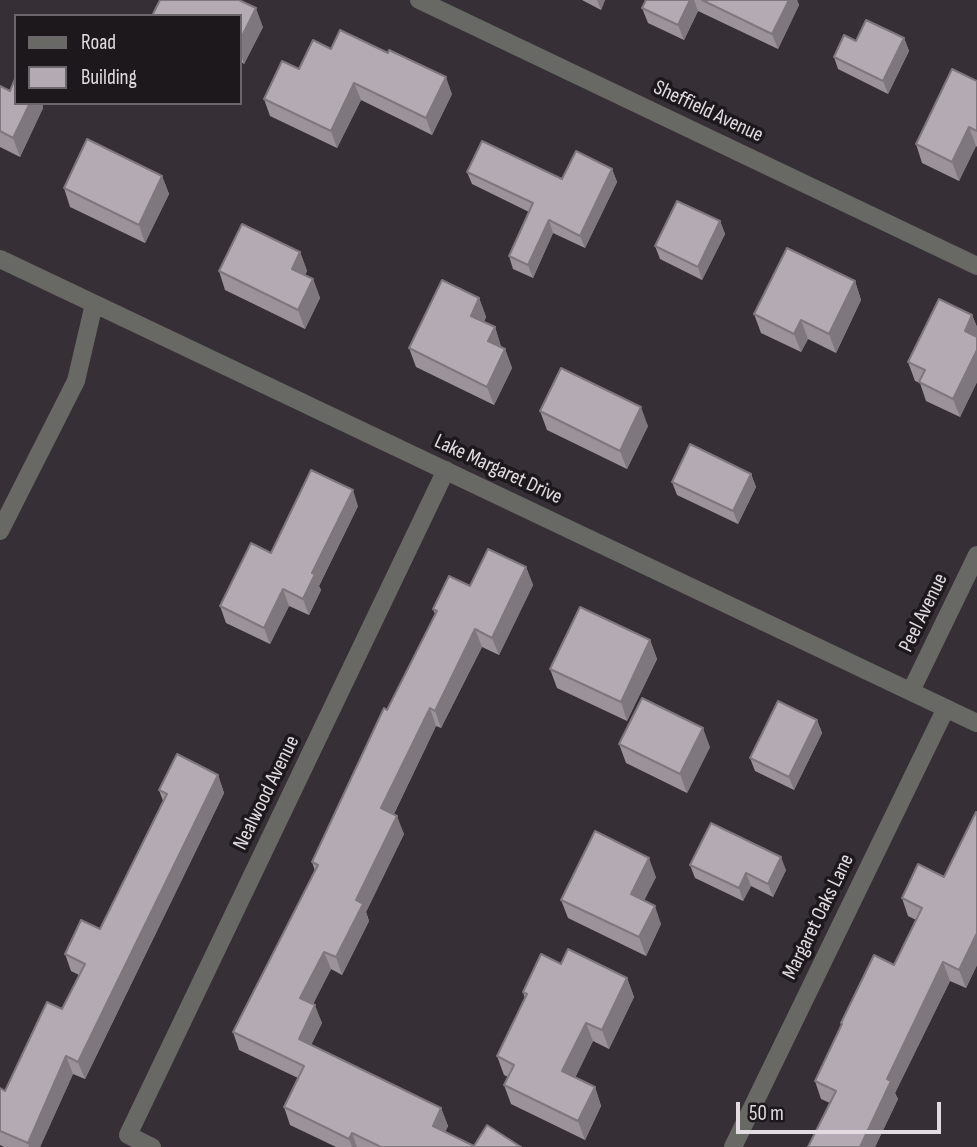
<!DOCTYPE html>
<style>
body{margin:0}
#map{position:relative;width:977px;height:1147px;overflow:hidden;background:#372f36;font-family:"Sofia Sans Condensed",sans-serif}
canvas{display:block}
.legend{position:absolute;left:14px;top:14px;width:228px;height:91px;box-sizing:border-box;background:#1c181b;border:2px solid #6b666a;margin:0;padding:9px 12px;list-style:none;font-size:21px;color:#e2dce1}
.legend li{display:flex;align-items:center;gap:14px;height:35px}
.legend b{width:35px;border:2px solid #6b666a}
.scale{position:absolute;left:736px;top:1102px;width:205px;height:32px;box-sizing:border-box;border:4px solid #e2dce1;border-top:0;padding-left:9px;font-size:21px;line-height:24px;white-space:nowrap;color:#e2dce1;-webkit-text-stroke:5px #1c181b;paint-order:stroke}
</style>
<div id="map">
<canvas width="977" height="1147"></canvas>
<ul class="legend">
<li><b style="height:9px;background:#686964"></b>Road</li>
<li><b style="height:19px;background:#b4aab3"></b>Building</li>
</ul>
<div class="scale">50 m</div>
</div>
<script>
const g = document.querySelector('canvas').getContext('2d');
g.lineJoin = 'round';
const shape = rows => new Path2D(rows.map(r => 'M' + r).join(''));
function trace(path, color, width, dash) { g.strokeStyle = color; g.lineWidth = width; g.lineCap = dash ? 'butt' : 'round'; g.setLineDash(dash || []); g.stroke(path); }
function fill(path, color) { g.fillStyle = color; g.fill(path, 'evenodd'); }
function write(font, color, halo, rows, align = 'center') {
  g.font = font + ' "Sofia Sans Condensed",sans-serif'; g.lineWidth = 7; g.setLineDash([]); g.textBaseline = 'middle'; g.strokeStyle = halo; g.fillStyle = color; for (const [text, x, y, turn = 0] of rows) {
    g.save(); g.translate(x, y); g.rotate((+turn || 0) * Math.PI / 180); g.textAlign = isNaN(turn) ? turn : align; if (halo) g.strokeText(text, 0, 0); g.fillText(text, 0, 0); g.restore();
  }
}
const minor = shape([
 [419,0,977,266],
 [0,259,977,723],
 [0,531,76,381,94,304],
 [911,691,977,555],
 [152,1147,128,1135,446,470],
 [733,1147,946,708]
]);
const wall = shape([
 [582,0,605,0,601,10],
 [644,0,797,0,799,5,778,49,698,11,684,40,648,23,642,8,646,1],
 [240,16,263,27,244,64,240,61],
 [904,38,909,51,888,94,838,69,834,57,856,41],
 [331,49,452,94,432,135,361,100,337,148,270,116,264,99,299,69],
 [977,81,977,147,976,146,959,181,922,163,916,144],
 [0,86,10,91,16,103,42,103,43,108,20,157,0,147],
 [612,169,617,182,585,248,553,233,533,278,513,269,509,256,529,212,472,184,467,172,562,179],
 [162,176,169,194,145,243,70,207,64,188],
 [720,221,725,234,702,280,660,259,655,246],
 [300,252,307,271,305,275,313,279,320,298,305,329,225,290,219,271],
 [855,281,861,300,836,353,808,339,801,352,761,333,754,314],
 [479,298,486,317,484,322,495,327,501,347,505,349,512,368,494,405,416,367,409,348],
 [972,315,977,327,977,382,960,417,926,401,920,383,915,381,908,362],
 [540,411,648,426,627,469,547,430],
 [751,474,756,487,738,524,677,495,672,482],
 [358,506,319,586,321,590,309,615,289,606,270,644,226,623,220,606,271,553],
 [526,567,533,585,499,655,482,647,441,728,436,726,394,814,404,834,366,912,369,921,342,975,331,969,313,1004,322,1023,311,1045,441,1108,448,1126,445,1132,474,1146,521,1147,336,1147,290,1125,284,1107,298,1078,239,1050,233,1032,315,871,312,862,387,710,435,614,433,609,470,586],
 [650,640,657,659,627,721,557,688,550,669],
 [817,720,822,733,794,790,755,771,750,758],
 [619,744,710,747,687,793,626,763],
 [218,775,224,793,85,1079,73,1074,40,1147,4,1147,0,1145,0,1088,5,1091,62,1009,79,975,71,971,65,954,100,929,163,801,159,790],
 [977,813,977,965,966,988,950,981,895,1093,898,1099,875,1147,808,1147,830,1103,821,1099,815,1081,842,1026,841,1023,894,965,916,920,908,916,902,898,944,877],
 [690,865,786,870,773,897,751,886,743,901,695,878],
 [656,877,644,900,661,924,646,956,568,918,561,900],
 [561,964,627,978,634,997,609,1049,593,1041,575,1078,595,1087,601,1106,585,1140,511,1104,504,1085,508,1077,504,1075,497,1056,525,999,523,992]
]);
const shadedWall = shape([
 [597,0,605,0,601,10],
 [690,0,694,0,698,11,684,40,678,25],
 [789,0,797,0,799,5,778,49,772,34],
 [256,8,263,27,244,64,240,51,240,40],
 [904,38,909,51,888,94,883,81],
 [446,77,452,94,432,135,426,118],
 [354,83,361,100,337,148,331,131],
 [30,103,42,103,43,108,20,157,13,138],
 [969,127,976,146,959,181,952,162],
 [612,169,617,182,585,248,580,236],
 [162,176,169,194,145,243,139,225],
 [549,220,553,233,533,278,528,265],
 [720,221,725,234,702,280,698,267],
 [300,252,307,271,299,287,292,269],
 [313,279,320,298,305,329,298,310],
 [855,281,861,300,836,353,829,334],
 [479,298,486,317,478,334,471,316],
 [972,315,977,327,977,339,965,331],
 [801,320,808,339,801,352,794,334],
 [495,327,501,346,495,359,488,341],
 [505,349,512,368,494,405,487,387],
 [977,350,977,382,960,417,953,399],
 [641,407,648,426,627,469,620,451],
 [751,474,756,487,738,524,733,511],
 [353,490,358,506,319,586,321,590,309,615,303,599,312,573],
 [526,567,533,585,499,655,492,638],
 [283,589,289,606,270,644,264,628],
 [475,629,482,647,441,728,435,711],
 [650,640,657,659,627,721,621,702],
 [430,708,436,726,388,826,381,808],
 [817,720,822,733,794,790,789,777],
 [703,728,710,747,687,793,680,774],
 [218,775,224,793,85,1079,78,1062],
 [397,816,404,834,366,912,369,921,342,975,336,957,356,900],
 [781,857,786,870,773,897,768,884],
 [649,858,656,877,638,913,631,894],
 [746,873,751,886,743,901,739,888],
 [655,906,661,924,646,956,639,937],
 [977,933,977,965,966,988,959,970],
 [324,952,331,969,307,1016,300,998],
 [943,962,950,981,895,1093,898,1099,875,1147,860,1147,887,1079],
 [627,978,634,997,609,1049,602,1030],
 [315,1005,322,1023,305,1057,299,1039],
 [586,1023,593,1041,569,1090,562,1071],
 [66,1056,73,1074,40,1147,29,1147,28,1143],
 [595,1087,601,1106,585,1140,578,1121],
 [441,1108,448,1126,439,1144,433,1126],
 [352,1133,357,1147,352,1147,349,1139]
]);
const building = shape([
 [160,0,239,0,256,8,240,40,240,16,152,16,160,0],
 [646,0,690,0,678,25,642,8,646,0],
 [702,0,789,0,772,34,702,0],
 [866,20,904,38,883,81,834,57,844,35,856,41,866,20],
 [340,30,388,53,389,50,446,77,426,118,354,83,331,131,264,99,282,61,299,69,313,40,331,49,340,30],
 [952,69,977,81,977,131,969,127,952,162,916,144,952,69],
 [15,79,16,103,30,103,13,138,0,131,0,86,10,91,15,79],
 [87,139,162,176,139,225,64,188,87,139],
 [482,141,562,179,576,151,612,169,580,236,549,220,528,265,509,256,533,203,467,172,482,141],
 [677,201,720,221,698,267,655,246,677,201],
 [242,224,300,252,292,269,313,279,298,310,219,271,242,224],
 [787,248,855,281,829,334,801,320,794,334,754,314,787,248],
 [442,280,479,298,471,316,495,327,488,341,505,349,487,387,409,348,442,280],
 [939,299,972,315,965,331,977,337,977,350,953,399,919,382,925,370,908,362,939,299],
 [561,368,641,407,620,451,540,411,561,368],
 [690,444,751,474,733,511,672,482,690,444],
 [311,470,353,490,312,573,315,574,303,599,283,589,264,628,220,606,251,543,271,553,311,470],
 [488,549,526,567,492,638,475,629,435,711,430,708,381,808,397,816,356,900,363,904,336,957,324,952,300,998,315,1005,299,1039,441,1108,433,1126,474,1146,487,1125,521,1147,381,1147,352,1133,349,1139,284,1107,304,1066,233,1032,318,865,312,862,384,708,387,710,437,611,433,609,449,576,470,586,488,549],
 [580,607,650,640,621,702,550,669,580,607],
 [642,698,703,728,680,774,619,744,642,698],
 [778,701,817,720,789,777,750,758,778,701],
 [177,754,218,775,78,1062,66,1056,28,1143,0,1131,0,1088,5,1091,47,1002,62,1009,85,964,65,954,81,920,100,929,167,794,159,790,177,754],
 [976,812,977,813,977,933,959,970,943,962,887,1079,891,1081,860,1147,808,1147,836,1091,815,1081,842,1024,841,1023,874,955,894,965,922,908,902,898,918,864,944,877,976,812],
 [711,823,781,857,768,884,746,873,739,888,690,865,711,823],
 [595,831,649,858,631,894,655,906,639,937,561,900,595,831],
 [568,949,627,978,602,1030,586,1023,562,1071,595,1087,578,1121,504,1085,514,1065,497,1056,527,994,523,992,541,954,561,964,568,949]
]);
const streetNames = [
 ["Sheffield Avenue",708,112,25],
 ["Lake Margaret Drive",498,470,25],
 ["Peel Avenue",924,613,-64],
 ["Nealwood Avenue",267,793,-64],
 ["Margaret Oaks Lane",819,917,-64]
];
trace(minor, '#686964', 18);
fill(wall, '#9b929a');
fill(shadedWall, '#7e777d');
fill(building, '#b4aab3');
trace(building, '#7e777d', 2);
write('21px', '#e2dce1', '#1c181b', streetNames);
</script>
